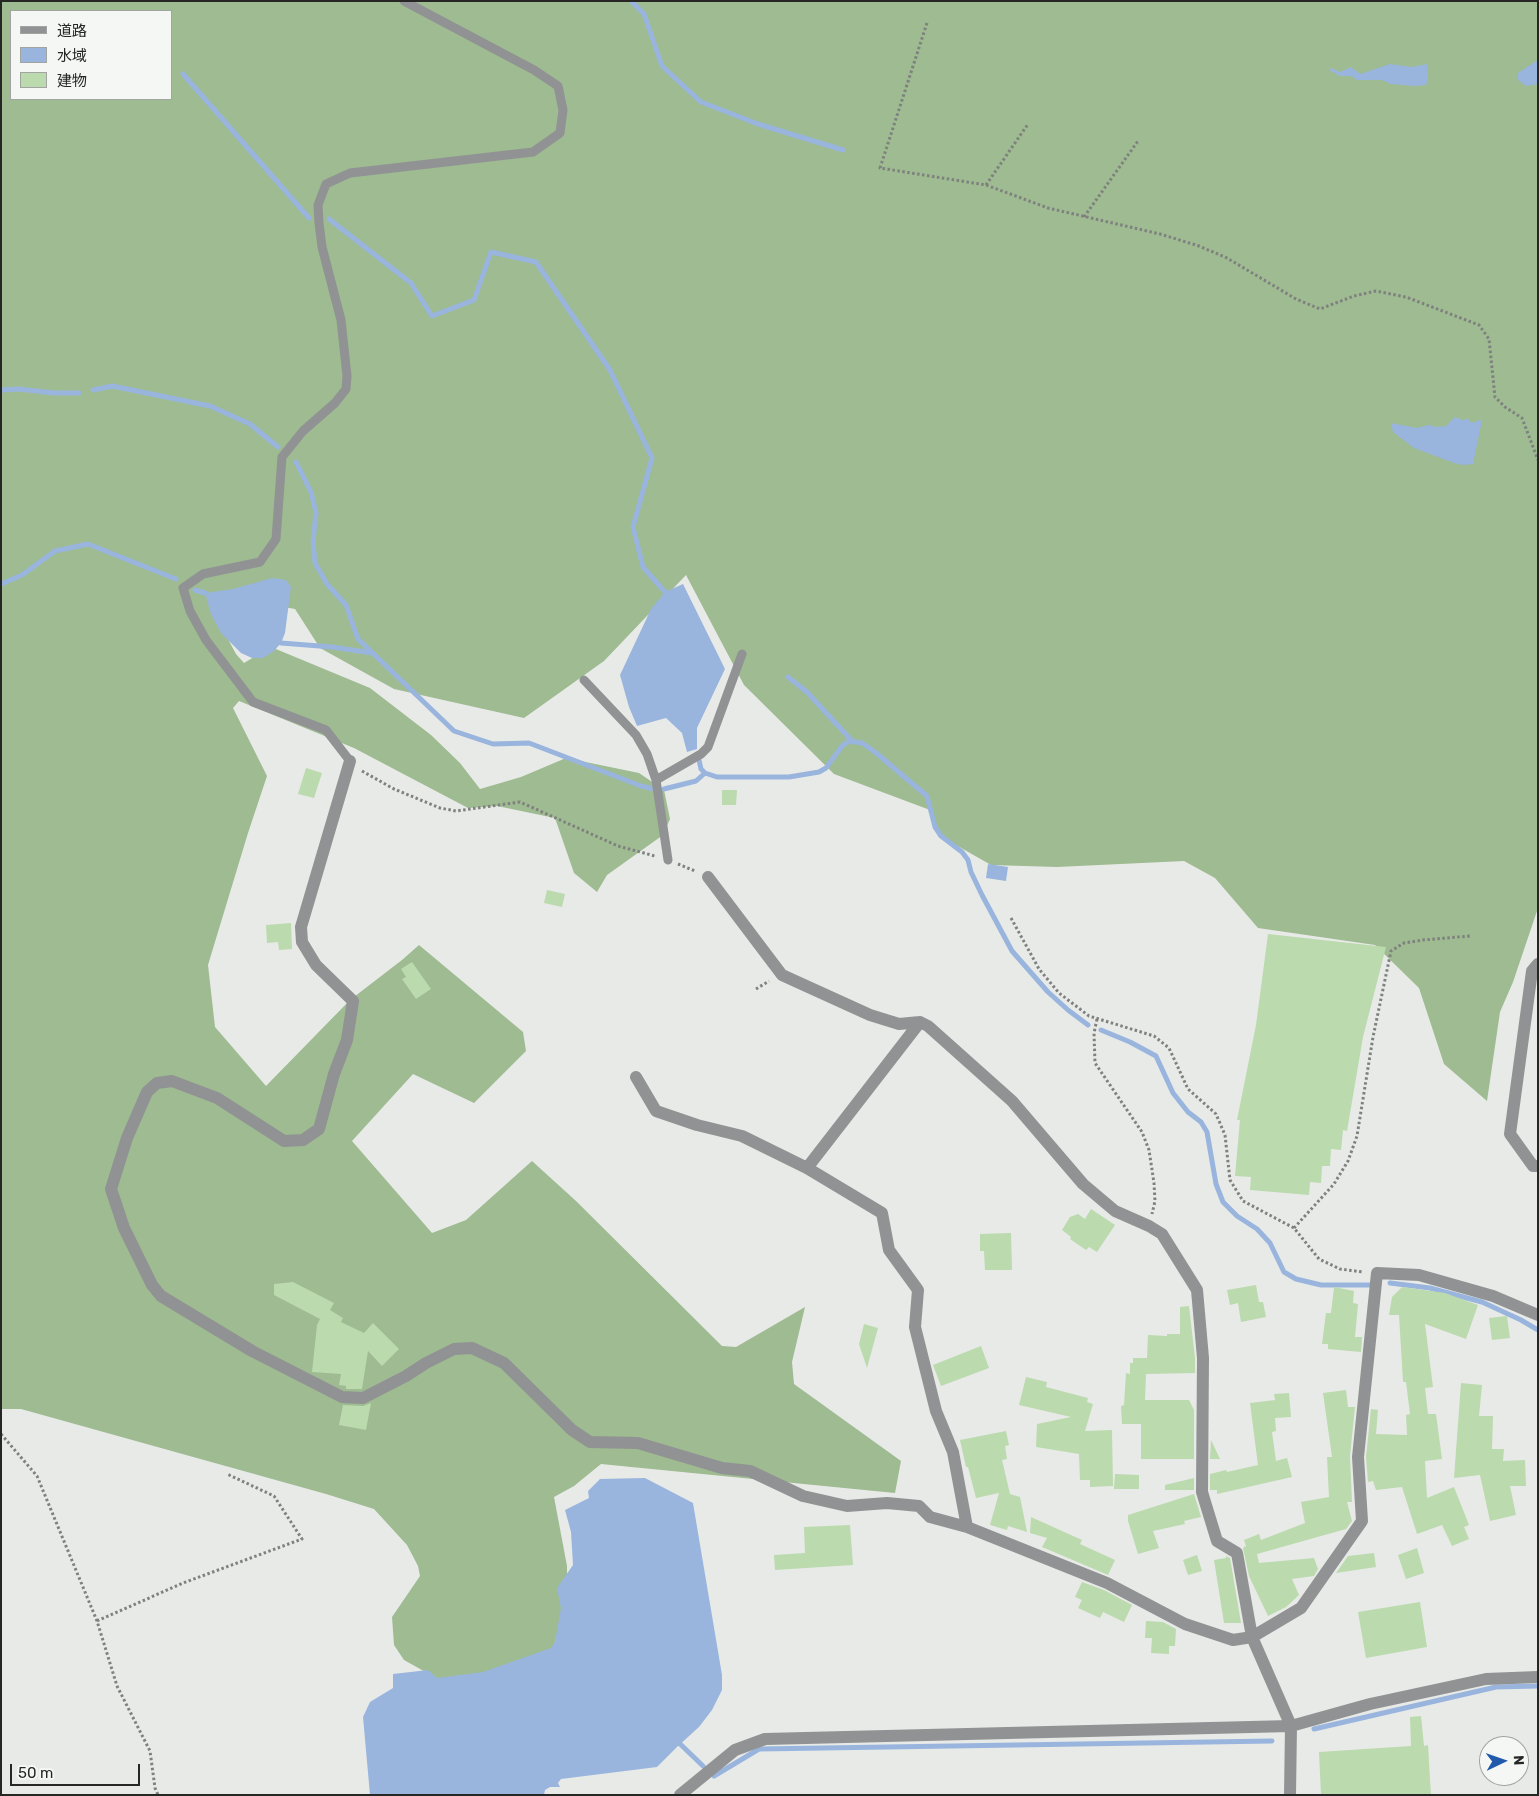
<!DOCTYPE html>
<meta charset="utf-8">
<style>
body{margin:0}
#map{position:relative;width:1539px;height:1796px;overflow:hidden;background:#e8eae7;font-family:Rubik,"Noto Sans JP",sans-serif}
canvas{display:block}
.frame{position:absolute;inset:0;border:2px solid #262725;pointer-events:none}
.legend{position:absolute;left:10px;top:10px;width:162px;height:90px;box-sizing:border-box;background:#f5f7f4;border:1px solid #a2a4a1;margin:0;padding:6px 9px;list-style:none;font-size:15px;color:#262725}
.legend li{display:flex;align-items:center;gap:10px;height:25px}
.legend b{width:25px;border:1px solid #a2a4a1}
.north{position:absolute;left:1479px;top:1736px;width:50px;height:50px;box-sizing:border-box;background:#f5f7f4;border:1px solid #a2a4a1;border-radius:50%;rotate:87deg;font-size:14px;font-weight:700;line-height:20px;text-align:center;color:#262725}
.north::after{content:'';display:block;margin:auto;width:18px;height:22px;background:#215aac;clip-path:polygon(50% 0,100% 100%,50% 72%,0 100%)}
.scale{position:absolute;left:10px;top:1764px;width:130px;height:22px;box-sizing:border-box;border:2px solid #262725;border-top:0;padding-left:6px;font-size:15px;line-height:18px;white-space:nowrap;color:#262725;-webkit-text-stroke:4px #f5f7f4;paint-order:stroke}
</style>
<div id="map">
<canvas width="1539" height="1796"></canvas>
<div class="frame"></div>
<ul class="legend">
<li><b style="height:6px;background:#919293"></b>道路</li>
<li><b style="height:14px;background:#99b5de"></b>水域</li>
<li><b style="height:14px;background:#bbdaae"></b>建物</li>
</ul>
<div class="north">N</div>
<div class="scale">50 m</div>
</div>
<script>
const g = document.querySelector('canvas').getContext('2d');
g.lineJoin = 'round';
function fill(path, color) { g.fillStyle = color; g.fill(path, 'evenodd'); }
const shape = rows => new Path2D(rows.map(r => 'M' + r).join(''));
function trace(path, color, width, dash) { g.strokeStyle = color; g.lineWidth = width; g.lineCap = dash ? 'butt' : 'round'; g.setLineDash(dash || []); g.stroke(path); }
const forest = shape([
 [1,1,1538,1,1538,908,1513,982,1500,1012,1487,1101,1444,1064,1419,988,1375,945,1258,928,1215,878,1184,861,1057,867,991,865,942,837,930,810,834,774,744,685,686,575,604,661,524,718,394,689,320,648,295,609,262,603,222,628,236,654,244,663,271,647,370,688,431,735,460,763,480,789,521,777,566,758,639,773,664,790,670,819,663,835,607,875,597,892,574,873,555,818,497,806,468,808,354,748,239,701,233,708,267,776,248,833,208,965,215,1027,266,1086,350,1000,402,960,419,945,523,1032,526,1051,474,1103,413,1074,352,1141,432,1233,466,1220,532,1161,576,1201,722,1346,736,1347,805,1307,792,1362,794,1384,901,1461,895,1493,601,1464,574,1486,554,1497,567,1566,567,1595,553,1650,481,1675,438,1679,404,1660,394,1645,392,1617,420,1576,418,1566,407,1545,374,1509,326,1494,21,1409,1,1409],
 [11,11,171,11,171,99,11,99]
]);
const water = shape([
 [1538,60,1538,84,1526,86,1518,80,1518,73],
 [1390,64,1412,67,1427,64,1428,80,1426,85,1414,86,1391,84,1382,80,1357,80,1351,76,1340,76,1329,70,1331,68,1340,72,1351,67,1360,74],
 [1455,417,1462,420,1469,419,1471,423,1481,420,1481,425,1473,464,1463,465,1454,463,1414,448,1393,432,1391,423,1417,428,1429,425,1437,427,1446,426],
 [272,578,286,580,291,587,285,633,281,643,274,651,263,658,252,658,241,653,221,633,211,614,205,593,233,589],
 [683,584,725,669,697,728,697,749,687,752,682,733,666,718,637,726,629,707,620,675,651,609,665,592],
 [988,864,1008,867,1006,881,986,878],
 [645,1478,693,1503,722,1675,722,1690,712,1710,699,1727,677,1747,657,1767,561,1779,558,1783,560,1787,550,1787,545,1790,544,1795,370,1795,363,1717,370,1702,393,1688,393,1674,428,1670,437,1678,468,1674,483,1672,551,1648,555,1642,561,1608,557,1588,573,1565,571,1532,565,1510,589,1498,588,1491,600,1479]
]);
const stream = shape([
 [631,1,644,14,662,66,701,102,758,124,843,150],
 [183,74,309,218],
 [329,219,411,283,432,316,474,300,491,252,536,262,610,370,652,458,633,527,643,567,665,592],
 [1,390,19,389,54,393,79,393],
 [93,390,112,386,210,406,250,424,278,447],
 [296,462,311,492,316,513,313,541,315,563,327,584,346,605,358,639,454,731,493,744,529,743,641,786,654,789],
 [1,584,22,575,55,551,88,544,176,579],
 [195,590,205,593],
 [281,643,332,647,372,653],
 [788,677,807,692,852,741],
 [699,760,701,769,705,773,717,777,789,777,819,772,826,768,842,746,849,741,862,743,875,752,927,796,935,827,941,836,962,852,968,860,971,872,982,895,1012,951,1048,992,1068,1010,1088,1025],
 [664,789,696,781,705,773],
 [1101,1030,1130,1042,1156,1056,1173,1093,1188,1112,1201,1122,1207,1132,1216,1184,1223,1202,1237,1216,1257,1229,1270,1243,1284,1272,1296,1279,1321,1285,1371,1285],
 [1390,1283,1430,1288,1482,1302,1521,1320,1538,1330],
 [1314,1729,1496,1687,1538,1686],
 [676,1740,703,1766],
 [714,1776,759,1749,1272,1741]
]);
const building = shape([
 [306,768,322,773,314,798,298,794],
 [722,790,737,790,736,805,722,805],
 [547,890,565,894,562,907,544,903],
 [291,923,292,949,279,950,278,942,267,943,266,925],
 [1268,934,1386,947,1363,1037,1347,1131,1343,1130,1341,1150,1331,1149,1330,1166,1322,1166,1321,1183,1310,1182,1309,1195,1250,1190,1251,1177,1235,1176,1240,1120,1237,1120,1256,1025],
 [412,962,431,989,416,999,402,979,406,977,401,969],
 [1091,1209,1115,1225,1097,1252,1089,1247,1086,1250,1070,1239,1071,1237,1062,1230,1070,1217,1078,1214,1085,1219],
 [1011,1233,1012,1270,985,1270,984,1251,980,1251,980,1234],
 [293,1282,334,1303,330,1310,343,1318,341,1322,364,1333,373,1323,399,1349,382,1366,368,1351,362,1389,346,1389,346,1386,339,1385,341,1374,312,1372,317,1325,320,1319,274,1295,274,1284],
 [1256,1285,1259,1302,1263,1302,1266,1317,1241,1322,1238,1303,1230,1305,1227,1290],
 [1334,1287,1354,1291,1353,1303,1358,1304,1355,1337,1362,1337,1361,1352,1328,1349,1328,1344,1322,1344,1326,1313,1331,1313],
 [1402,1287,1445,1293,1478,1305,1466,1339,1425,1324,1433,1387,1425,1388,1428,1414,1436,1414,1442,1459,1425,1461,1427,1498,1454,1487,1469,1525,1464,1527,1469,1539,1452,1546,1442,1525,1417,1534,1402,1487,1376,1490,1373,1481,1368,1482,1366,1457,1371,1409,1378,1410,1376,1434,1407,1435,1406,1415,1410,1414,1406,1382,1403,1382,1399,1315,1389,1315,1392,1297],
 [1189,1306,1195,1358,1195,1373,1146,1374,1145,1400,1189,1400,1194,1410,1194,1459,1141,1459,1141,1424,1122,1424,1121,1406,1124,1405,1126,1373,1130,1374,1130,1363,1133,1363,1133,1358,1147,1358,1148,1335,1167,1336,1167,1334,1180,1334,1180,1307],
 [1507,1316,1510,1338,1492,1340,1489,1318],
 [864,1324,878,1328,867,1368,859,1344],
 [981,1346,989,1368,941,1386,933,1365],
 [1026,1377,1047,1382,1046,1387,1088,1398,1087,1402,1093,1404,1085,1431,1112,1430,1113,1486,1090,1487,1090,1480,1080,1480,1079,1454,1036,1447,1037,1424,1071,1417,1019,1405],
 [1461,1383,1482,1385,1479,1416,1493,1416,1492,1449,1504,1449,1503,1461,1525,1460,1526,1486,1510,1486,1516,1515,1490,1521,1480,1475,1454,1478],
 [1346,1390,1348,1407,1355,1407,1350,1456,1352,1502,1347,1502,1352,1521,1346,1529,1257,1554,1259,1563,1314,1558,1318,1569,1314,1576,1292,1579,1299,1595,1286,1607,1268,1616,1249,1576,1243,1548,1246,1546,1244,1540,1259,1534,1261,1540,1305,1523,1301,1502,1329,1497,1327,1457,1332,1457,1323,1393],
 [1289,1393,1291,1417,1275,1418,1276,1431,1272,1432,1276,1461,1287,1458,1292,1477,1217,1494,1217,1490,1210,1490,1210,1474,1226,1470,1227,1472,1258,1465,1250,1403,1275,1400,1274,1394],
 [371,1403,366,1430,339,1425,343,1405,363,1406],
 [1006,1431,1009,1445,1005,1446,1007,1459,1002,1460,1010,1494,1020,1497,1027,1532,1008,1526,1007,1530,990,1525,999,1493,976,1498,968,1467,966,1467,960,1440],
 [1211,1440,1220,1459,1210,1459],
 [1115,1474,1139,1475,1139,1489,1114,1489],
 [1194,1478,1194,1490,1165,1490,1165,1485],
 [1194,1494,1201,1517,1184,1521,1185,1524,1153,1531,1159,1548,1138,1554,1128,1521,1128,1515],
 [1031,1517,1082,1540,1080,1544,1115,1560,1108,1575,1042,1547,1047,1538,1030,1533],
 [850,1525,853,1565,775,1570,774,1555,805,1553,804,1527],
 [1417,1548,1424,1573,1406,1579,1398,1555],
 [1374,1553,1376,1567,1336,1573,1348,1556],
 [1197,1555,1202,1571,1188,1575,1183,1560],
 [1226,1556,1230,1558,1241,1623,1224,1623,1214,1560,1226,1558],
 [1082,1582,1104,1590,1132,1605,1124,1622,1103,1612,1100,1618,1078,1608,1082,1600,1075,1597],
 [1420,1602,1427,1647,1366,1658,1358,1612],
 [1146,1621,1163,1622,1176,1629,1175,1646,1169,1646,1169,1654,1151,1653,1152,1638,1145,1638],
 [1421,1716,1424,1746,1428,1745,1431,1795,1321,1795,1319,1752,1411,1746,1410,1717]
]);
const path = shape([
 [927,23,880,168,986,185,1048,208,1160,234,1199,246,1227,258,1296,299,1320,309,1354,296,1376,291,1406,297,1479,325,1489,339,1495,397,1505,407,1522,418,1538,460],
 [986,185,1028,124],
 [1084,217,1138,141],
 [362,771,394,789,440,808,456,811,520,802,618,846,655,856],
 [678,864,695,871],
 [1011,918,1039,969,1059,993,1089,1016,1154,1036,1169,1048,1188,1089,1216,1114,1225,1135,1230,1180,1243,1201,1294,1228,1319,1259,1340,1269,1363,1272],
 [756,989,769,981],
 [1097,1019,1094,1033,1095,1063,1142,1132,1149,1150,1154,1183,1155,1201,1152,1214],
 [1294,1228,1334,1184,1348,1161,1357,1136,1373,1037,1391,951,1404,943,1423,940,1470,936],
 [1,1434,37,1476,97,1621,117,1686,150,1751,155,1788,158,1795],
 [97,1621,183,1583,302,1539,274,1496,227,1474]
]);
const service = shape([
 [584,680,636,735,647,754,656,780],
 [350,761,326,730,253,702,206,640,190,611,183,588,203,574,260,562,276,539,282,457,303,431,335,403,346,389,347,376,341,320,322,247,319,223,318,205,326,184,350,173,533,152,560,133,563,110,558,86,534,70,404,1],
 [668,860,656,780,701,754,708,747,742,654]
]);
const minor = shape([
 [350,761,301,927,302,942,316,965,353,1001,347,1040,334,1074,319,1129,303,1140,284,1141,217,1098,172,1081,157,1083,147,1092,127,1138,111,1189,124,1228,152,1285,161,1296,252,1351,342,1397,363,1398,406,1376,426,1363,454,1349,472,1348,504,1363,572,1430,590,1442,638,1443,722,1468,750,1471,803,1496,847,1506,887,1503,919,1506,930,1517,967,1527,1107,1583,1185,1624,1233,1640,1252,1637,1301,1608,1362,1521,1358,1457,1377,1273,1419,1275,1493,1296,1538,1315],
 [708,877,782,975,870,1015,899,1024,920,1022,928,1026,1012,1101,1083,1184,1115,1211,1149,1226,1162,1234,1197,1290,1203,1358,1202,1492,1217,1541,1237,1553,1252,1637,1291,1726,1290,1795],
 [1538,964,1532,971,1510,1134,1533,1166,1538,1166],
 [636,1077,656,1111,697,1125,742,1136,807,1168,882,1213,889,1250,918,1290,915,1327,936,1411,953,1452,967,1527],
 [807,1168,920,1022],
 [680,1795,735,1750,765,1739,1291,1726,1370,1704,1486,1679,1538,1677]
]);
fill(forest, '#9ebb91');
fill(water, '#99b5de');
trace(stream, '#99b5de', 5);
fill(building, '#bbdaae');
trace(path, '#7f817e', 3, [2.5, 2.5]);
trace(service, '#919293', 9);
trace(minor, '#919293', 12);
</script>
